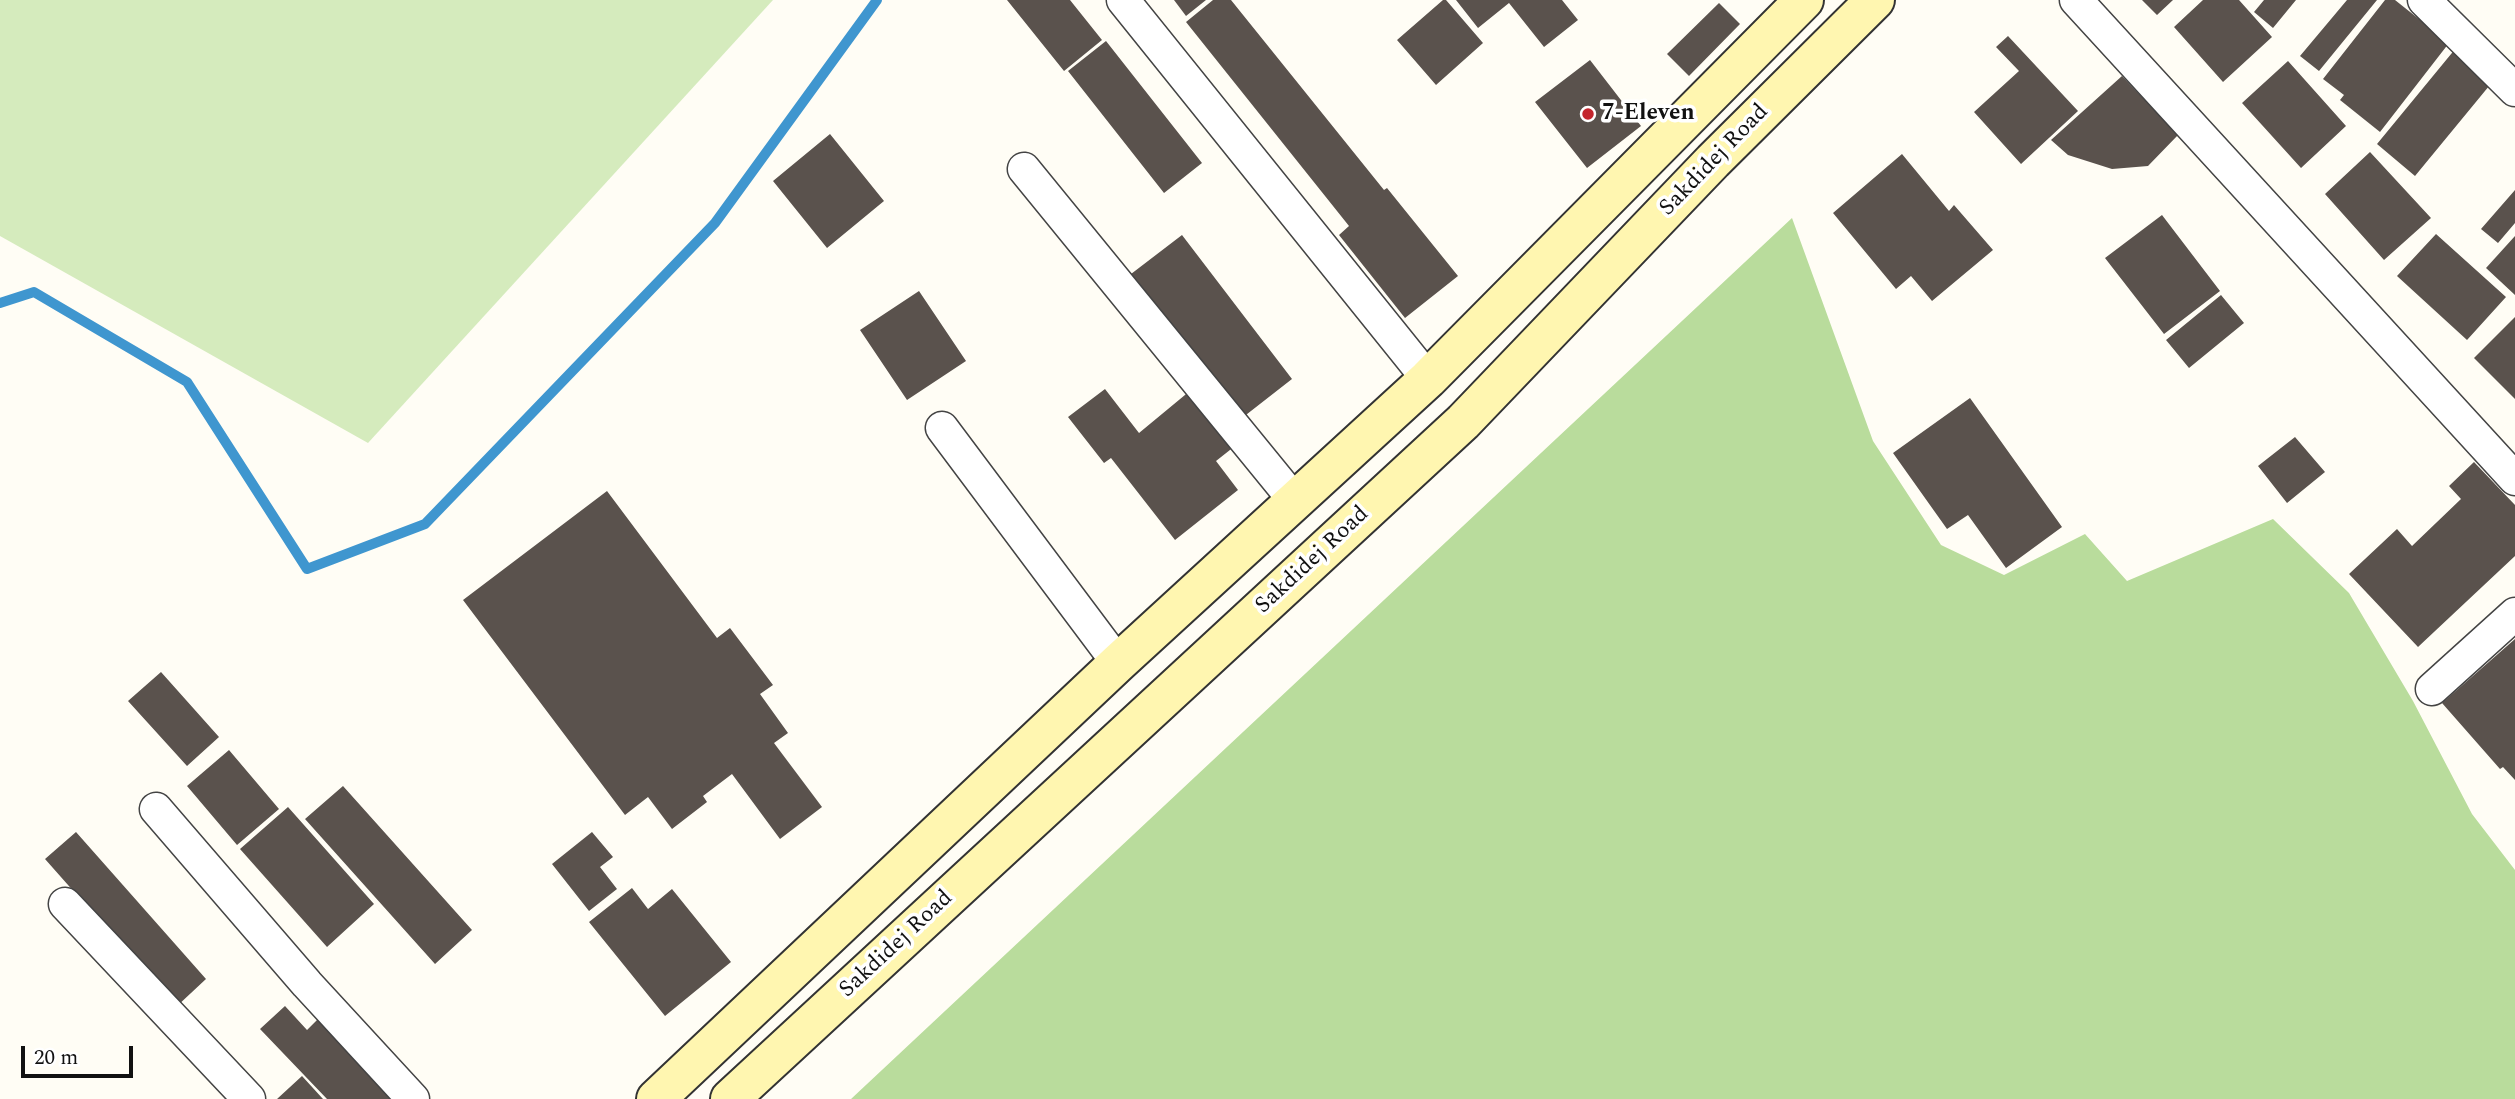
<!DOCTYPE html>
<style>
body{margin:0}
#map{position:relative;width:2515px;height:1099px;overflow:hidden;background:#fffdf5;font-family:Spectral,serif}
canvas{display:block}
.scale{position:absolute;left:21px;top:1046px;width:112px;height:32px;box-sizing:border-box;border:4px solid #111;border-top:0;padding-left:9px;font-size:21px;line-height:24px;white-space:nowrap;color:#111;-webkit-text-stroke:5px #fff;paint-order:stroke}
</style>
<div id="map">
<canvas width="2515" height="1099"></canvas>
<div class="scale">20 m</div>
</div>
<script>
const g = document.querySelector('canvas').getContext('2d');
g.lineJoin = 'round';
function fill(path, color) { g.fillStyle = color; g.fill(path, 'evenodd'); }
const shape = rows => new Path2D(rows.map(r => 'M' + r).join(''));
function trace(path, color, width, dash) { g.strokeStyle = color; g.lineWidth = width; g.lineCap = dash ? 'butt' : 'round'; g.setLineDash(dash || []); g.stroke(path); }
function write(font, color, halo, rows, align = 'center') {
  g.font = font + ' Spectral,serif'; g.lineWidth = 7; g.setLineDash([]); g.textBaseline = 'middle'; g.strokeStyle = halo; g.fillStyle = color; for (const [text, x, y, turn = 0] of rows) {
    g.save(); g.translate(x, y); g.rotate((+turn || 0) * Math.PI / 180); g.textAlign = isNaN(turn) ? turn : align; if (halo) g.strokeText(text, 0, 0); g.fillText(text, 0, 0); g.restore();
  }
}
const green = shape([
 [0,0,773,0,368,443,0,236]
]);
const forest = shape([
 [1792,218,1873,441,1941,545,2004,575,2085,534,2127,581,2273,519,2349,593,2413,701,2472,814,2515,870,2515,1099,851,1099]
]);
const stream = shape([
 [0,303,34,292,187,382,307,569,425,524,715,223,877,0]
]);
const building = shape([
 [1007,0,1070,0,1102,40,1064,71],
 [1174,0,1206,0,1186,16],
 [1213,0,1231,0,1384,190,1387,188,1458,276,1405,318,1339,235,1349,226,1186,22],
 [1443,0,1446,0,1483,43,1436,85,1397,40],
 [1456,0,1562,0,1578,20,1544,47,1509,3,1478,28],
 [2142,0,2173,0,2157,15],
 [2203,0,2239,0,2272,37,2223,82,2174,27],
 [2264,0,2296,0,2273,28,2254,12],
 [2347,0,2377,0,2319,71,2300,56],
 [2385,0,2395,0,2449,43,2380,132,2340,100,2344,95,2323,79],
 [1719,3,1740,24,1689,76,1667,54],
 [2008,36,2078,111,2021,164,1974,112,2019,71,1996,47],
 [1106,41,1202,163,1164,193,1068,71],
 [2456,48,2494,80,2415,176,2377,144],
 [1590,60,1641,126,1587,168,1535,102],
 [2288,61,2346,126,2301,168,2242,103],
 [2122,76,2178,135,2148,166,2112,169,2068,155,2051,140],
 [830,134,884,201,827,248,773,181],
 [2370,152,2431,218,2384,260,2325,194],
 [1902,154,1949,211,1954,205,1993,250,1932,301,1911,276,1896,289,1833,213],
 [2515,190,2515,223,2498,243,2481,229],
 [2162,215,2220,291,2164,334,2105,258],
 [2436,234,2506,297,2467,340,2397,276],
 [1182,235,1292,379,1242,418,1131,274],
 [2515,236,2515,295,2486,268],
 [919,291,966,361,907,400,860,330],
 [2221,295,2244,323,2189,368,2166,340],
 [2515,317,2515,399,2474,358],
 [1105,389,1139,433,1191,390,1235,446,1216,461,1238,490,1175,540,1111,458,1104,463,1068,417],
 [1970,398,2062,527,2006,568,1968,515,1947,529,1893,453],
 [2295,437,2325,472,2287,503,2258,466],
 [2474,462,2515,505,2515,556,2418,647,2349,574,2397,529,2412,546,2461,499,2449,486],
 [607,491,717,638,730,628,773,685,760,694,788,733,774,743,822,807,780,839,732,774,703,796,707,802,672,829,648,797,625,815,463,600],
 [2515,639,2515,780,2503,767,2500,769,2442,703],
 [161,672,219,737,187,766,128,701],
 [229,750,279,809,237,845,187,786],
 [343,786,472,930,435,964,305,819],
 [288,807,374,904,327,947,240,849],
 [76,832,206,979,176,1007,45,859],
 [592,832,613,857,600,867,617,889,589,911,552,864],
 [632,888,648,909,672,889,731,962,665,1016,589,922],
 [285,1006,307,1030,322,1015,403,1099,327,1099,260,1029],
 [302,1076,323,1099,277,1099]
]);
const street = shape([
 [1123,0,1428,379],
 [2076,0,2515,479],
 [2424,0,2515,90],
 [1024,169,1295,501],
 [942,428,1118,663],
 [2432,689,2515,614],
 [156,809,307,984,413,1099],
 [65,904,249,1099]
]);
const secondary = shape([
 [656,1099,1118,663,1428,379,1804,0],
 [730,1099,1463,422,1713,161,1875,0]
]);
const markers = [
 [1588,114,7,"#c4262e"]
];
const poiNames = [
 ["7-Eleven",1602,114]
];
const streetNames = [
 ["Sakdidej Road",1715,161,-46],
 ["Sakdidej Road",1313,561,-43],
 ["Sakdidej Road",897,945,-43]
];
fill(green, '#d5ebbd');
fill(forest, '#b9dc9c');
trace(stream, '#3f96cf', 10);
fill(building, '#5a524d');
trace(street, '#444', 35);
trace(secondary, '#333', 42);
trace(street, '#fff', 32);
trace(secondary, '#fff6b0', 38);
for (const [x, y, r, color] of markers) { const dot = new Path2D(); dot.arc(x, y, r, 0, 2 * Math.PI); g.fillStyle = color; g.fill(dot); trace(dot, '#fff', 2.5); }
write('bold 23px', '#111', '#fff', poiNames, 'left');
write('23px', '#111', '#fff', streetNames);
</script>
